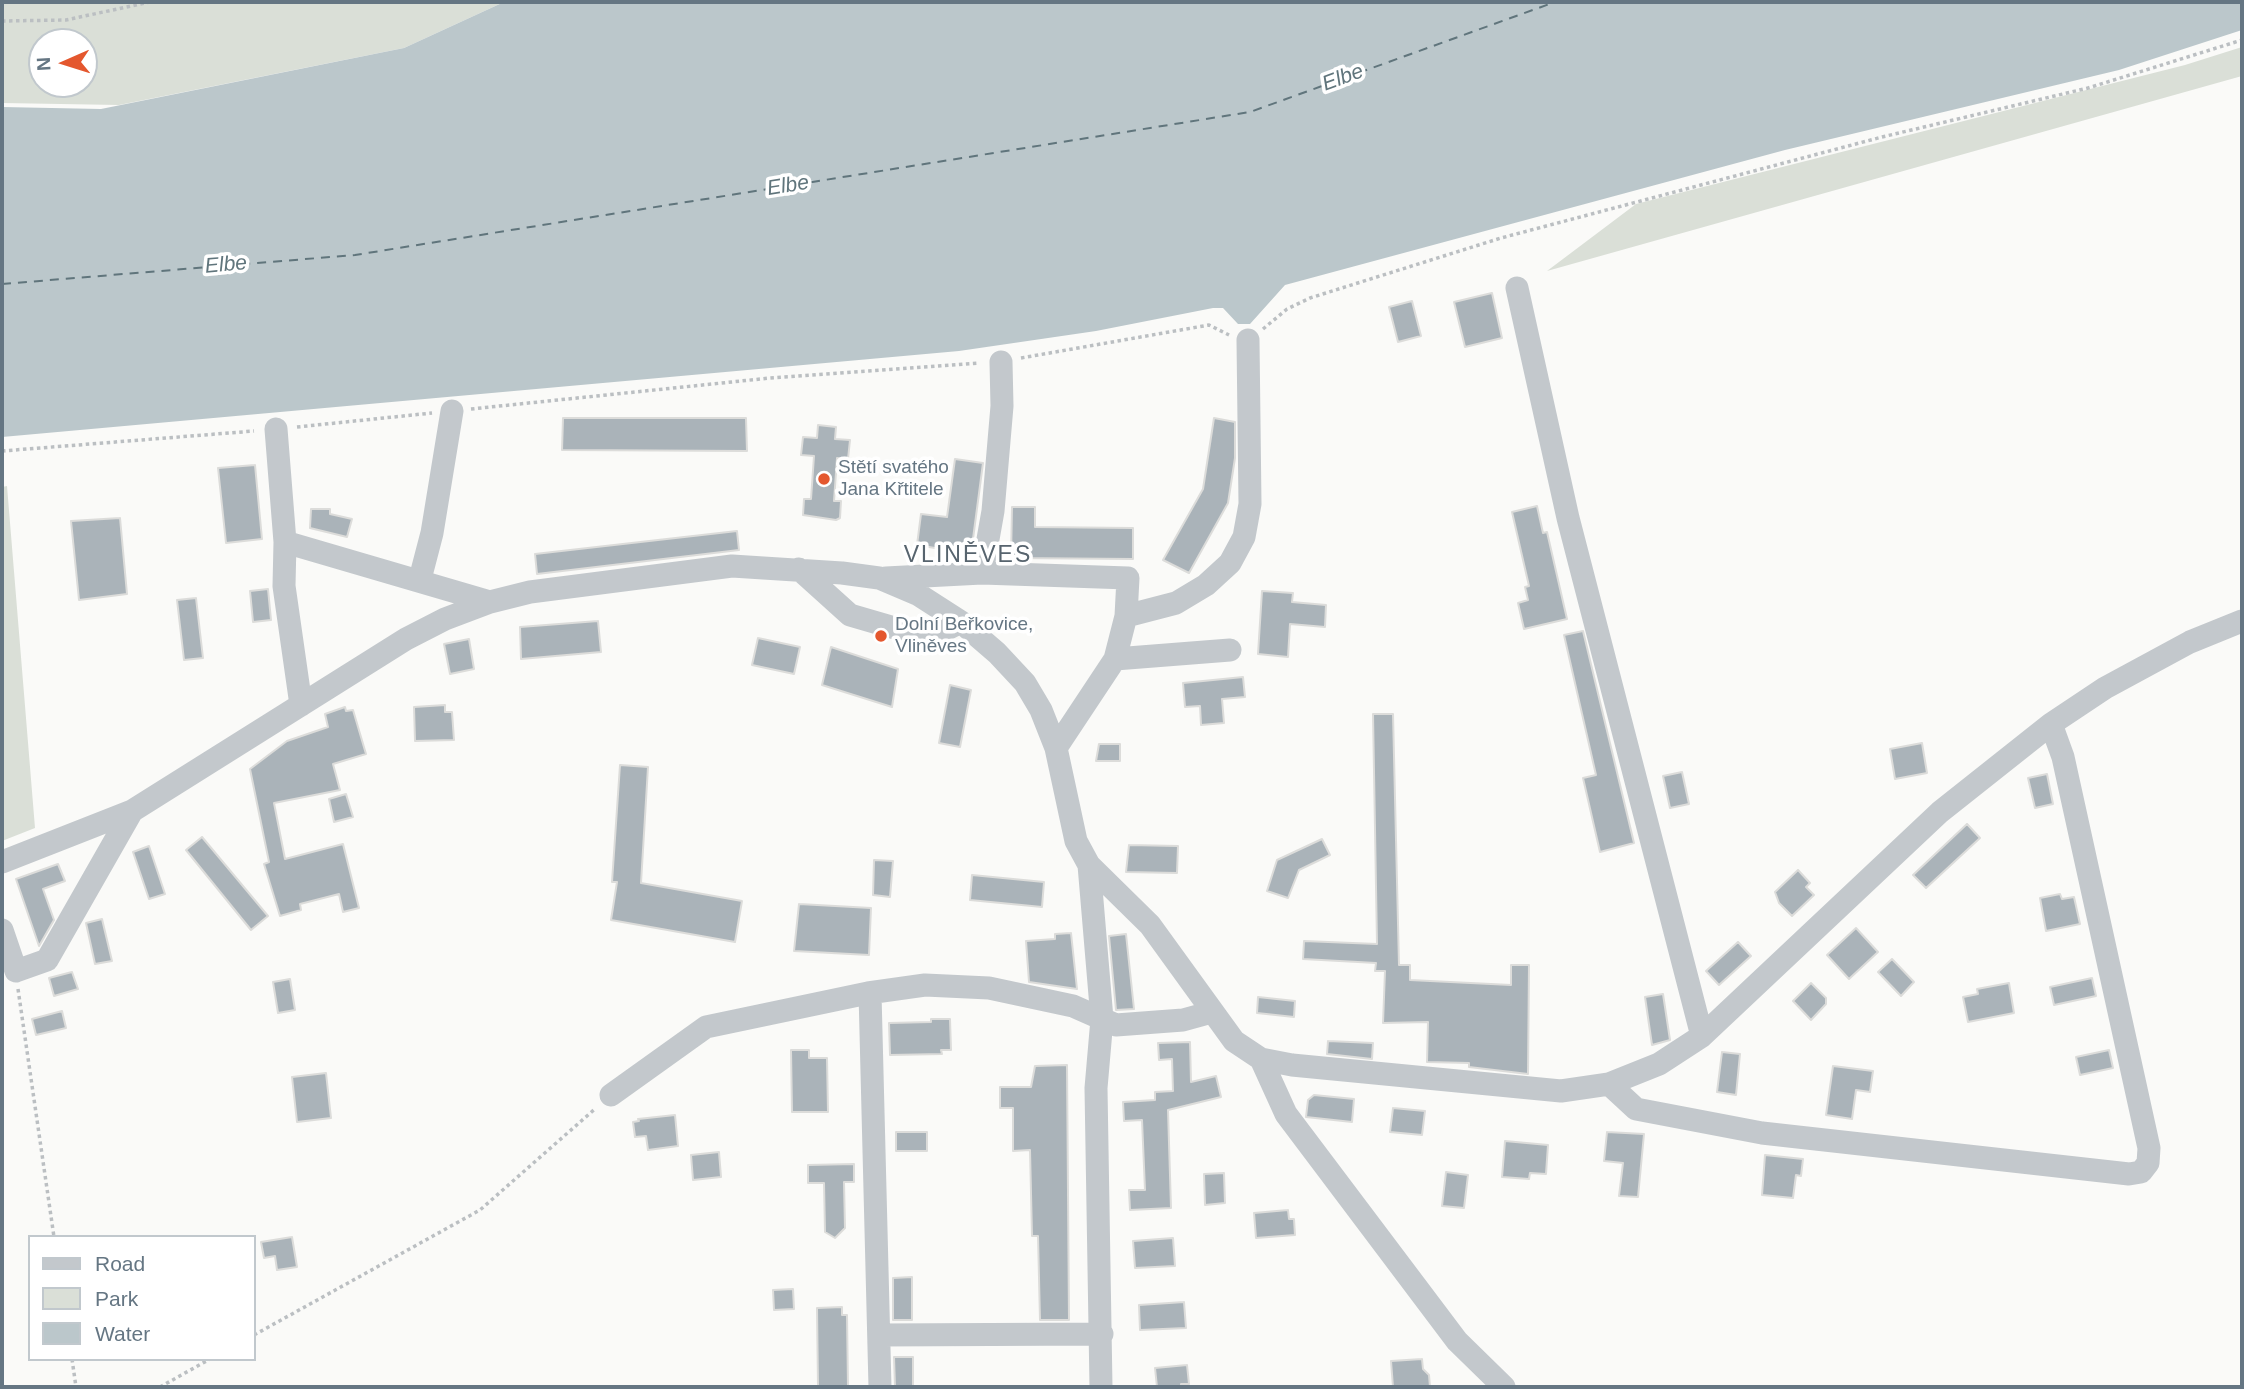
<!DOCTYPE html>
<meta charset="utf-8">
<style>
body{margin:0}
#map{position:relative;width:2244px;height:1389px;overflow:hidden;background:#fafaf8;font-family:Arial,sans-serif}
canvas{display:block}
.frame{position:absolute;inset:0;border:4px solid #657683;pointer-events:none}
.legend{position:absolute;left:28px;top:1235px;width:228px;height:126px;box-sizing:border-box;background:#fff;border:2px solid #c1c8cd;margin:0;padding:9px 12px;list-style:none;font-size:21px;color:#657683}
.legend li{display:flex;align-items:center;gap:14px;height:35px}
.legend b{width:35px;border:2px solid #c1c8cd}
.north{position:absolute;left:28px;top:28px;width:70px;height:70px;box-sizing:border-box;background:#fff;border:2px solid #c1c8cd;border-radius:50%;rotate:267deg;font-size:19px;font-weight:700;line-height:28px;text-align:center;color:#657683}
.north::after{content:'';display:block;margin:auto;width:24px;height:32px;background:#e4572e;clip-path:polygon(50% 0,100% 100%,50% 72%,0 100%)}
</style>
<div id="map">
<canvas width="2244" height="1389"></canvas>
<div class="frame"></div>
<ul class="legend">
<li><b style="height:9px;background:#c3c8cc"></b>Road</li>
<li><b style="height:19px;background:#dadfd7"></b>Park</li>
<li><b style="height:19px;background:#bbc7cb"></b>Water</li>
</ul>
<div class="north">N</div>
</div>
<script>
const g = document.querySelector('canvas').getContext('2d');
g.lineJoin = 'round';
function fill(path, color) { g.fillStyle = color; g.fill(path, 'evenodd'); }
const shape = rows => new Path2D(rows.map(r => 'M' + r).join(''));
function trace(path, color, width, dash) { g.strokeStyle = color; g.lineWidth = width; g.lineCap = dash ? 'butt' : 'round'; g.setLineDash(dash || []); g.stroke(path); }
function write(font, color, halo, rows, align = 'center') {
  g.font = font + ' Arial,sans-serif'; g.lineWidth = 7; g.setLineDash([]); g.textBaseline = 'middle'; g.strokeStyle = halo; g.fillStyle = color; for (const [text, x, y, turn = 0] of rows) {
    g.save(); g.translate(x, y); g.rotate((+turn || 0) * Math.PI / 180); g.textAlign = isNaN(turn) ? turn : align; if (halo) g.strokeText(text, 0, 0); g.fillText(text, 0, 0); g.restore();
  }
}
const green = shape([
 [2,2,504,2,404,48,119,105,2,103],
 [42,42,84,42,84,84,42,84],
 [2242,47,2242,76,1547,271,1636,204,2185,65],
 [7,486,35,828,2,841,2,487]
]);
const water = shape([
 [504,2,2242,2,2242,30,2119,70,1785,150,1285,285,1250,324,1238,324,1223,308,1213,308,1096,331,959,351,2,437,2,107,101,109,404,48]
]);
const ferry = shape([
 [2,284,355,255,1250,112,1555,2]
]);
const building = shape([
 [1492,293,1502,338,1465,347,1454,302,1492,293],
 [1412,301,1421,336,1398,342,1389,307,1412,301],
 [563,418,746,418,747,451,562,450,563,418],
 [1214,418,1235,422,1235,458,1228,503,1189,573,1163,560,1203,489,1214,418],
 [818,425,836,427,835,439,850,440,848,459,837,458,834,501,841,501,840,518,836,520,803,515,804,499,811,499,814,456,801,455,803,437,817,438,818,425],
 [955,459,983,463,971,554,917,545,921,514,947,517,955,459],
 [255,465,262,539,226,543,218,468,255,465],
 [1537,506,1543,533,1547,532,1567,619,1524,629,1518,603,1528,600,1525,587,1529,586,1512,512,1537,506],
 [1012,507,1035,507,1035,527,1133,528,1133,559,1011,558,1012,507],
 [311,509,330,509,330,514,352,519,347,537,310,528,311,509],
 [120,518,127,594,79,600,71,521,120,518],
 [737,531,739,550,537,574,535,554,737,531],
 [268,589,271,620,253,622,250,591,268,589],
 [1262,591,1293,593,1292,602,1326,605,1325,627,1290,624,1288,657,1258,654,1262,591],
 [196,598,203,658,184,660,177,600,196,598],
 [598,621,601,652,521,659,520,627,598,621],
 [1583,631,1634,843,1600,852,1583,778,1596,775,1564,635,1583,631],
 [758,638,800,647,794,674,752,665,758,638],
 [469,639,474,669,450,674,444,644,469,639],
 [831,647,898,669,892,707,822,685,831,647],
 [1243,677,1245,697,1222,699,1224,723,1201,725,1200,706,1185,707,1183,683,1243,677],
 [950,685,971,690,960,747,939,743,950,685],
 [445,705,445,712,452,712,454,740,415,741,414,707,445,705],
 [345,707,346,711,353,710,366,754,333,764,340,790,274,803,285,859,343,844,359,908,343,912,339,894,300,904,301,910,280,916,264,864,269,862,250,769,287,741,328,727,325,714,345,707],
 [1373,714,1393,714,1399,965,1410,965,1410,980,1511,985,1511,965,1529,965,1528,1074,1469,1067,1469,1063,1427,1062,1428,1022,1383,1023,1385,971,1375,971,1376,963,1303,959,1304,941,1377,944,1373,714],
 [1922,743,1927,773,1895,779,1890,749,1922,743],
 [1099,744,1120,744,1120,761,1096,761,1099,744],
 [620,765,648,767,641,883,742,901,735,942,611,920,617,882,612,882,620,765],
 [1682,772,1689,804,1670,808,1663,776,1682,772],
 [2047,774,2053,804,2035,808,2028,778,2047,774],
 [346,794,353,817,334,822,329,799,346,794],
 [1967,824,1980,838,1926,888,1913,875,1967,824],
 [202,837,268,916,251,930,186,850,202,837],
 [1322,839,1330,855,1299,870,1288,898,1267,891,1277,860,1322,839],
 [1129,845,1178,846,1177,873,1126,872,1129,845],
 [149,846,165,894,149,899,133,852,149,846],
 [874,860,893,861,890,897,873,895,874,860],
 [58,864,65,881,43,889,54,920,39,946,16,879,58,864],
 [1798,870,1810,883,1806,887,1814,895,1792,916,1779,903,1775,892,1798,870],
 [972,875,1044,882,1042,907,970,900,972,875],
 [2060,894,2062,899,2074,897,2080,924,2046,931,2040,898,2060,894],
 [799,904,871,908,869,955,794,951,799,904],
 [102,919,112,961,95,964,86,923,102,919],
 [1856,928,1878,952,1849,979,1827,955,1856,928],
 [1071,933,1077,989,1029,982,1026,941,1055,939,1055,934,1071,933],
 [1126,934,1134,1009,1116,1010,1109,936,1126,934],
 [1738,942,1751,956,1719,985,1706,971,1738,942],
 [1892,959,1914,982,1901,996,1878,972,1892,959],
 [72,972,78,989,54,996,49,978,72,972],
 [2092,978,2096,996,2054,1005,2050,987,2092,978],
 [290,979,295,1010,278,1013,273,982,290,979],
 [1811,983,1826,998,1826,1004,1811,1020,1793,1001,1811,983],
 [2009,983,2014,1013,1968,1022,1963,997,1978,994,1977,989,2009,983],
 [1663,994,1670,1040,1652,1045,1645,997,1663,994],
 [1258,997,1295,1001,1294,1017,1257,1013,1258,997],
 [62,1011,66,1028,36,1035,32,1019,62,1011],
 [931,1019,950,1019,951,1050,941,1050,942,1054,890,1055,889,1023,931,1022,931,1019],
 [1328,1041,1373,1043,1372,1059,1327,1054,1328,1041],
 [1190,1042,1191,1082,1216,1076,1221,1097,1168,1110,1171,1208,1130,1210,1129,1190,1145,1190,1142,1120,1124,1121,1123,1102,1155,1100,1155,1092,1173,1091,1172,1059,1159,1060,1158,1043,1190,1042],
 [791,1050,809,1050,809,1058,827,1058,828,1112,792,1112,791,1050],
 [2109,1050,2113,1068,2080,1075,2076,1057,2109,1050],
 [1722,1052,1740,1054,1736,1095,1717,1092,1722,1052],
 [1067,1065,1069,1320,1040,1320,1038,1236,1032,1236,1030,1150,1013,1151,1013,1108,1000,1108,1000,1087,1031,1087,1035,1066,1067,1065],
 [1833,1066,1873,1071,1870,1092,1856,1090,1852,1119,1826,1115,1833,1066],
 [326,1073,331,1118,297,1122,292,1077,326,1073],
 [1314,1095,1354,1099,1352,1122,1306,1117,1308,1100,1314,1095],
 [1393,1108,1425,1111,1422,1135,1390,1132,1393,1108],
 [675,1115,678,1146,648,1150,646,1136,635,1137,633,1122,639,1121,638,1119,675,1115],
 [896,1132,927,1132,927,1151,896,1151,896,1132],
 [1607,1132,1644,1134,1638,1197,1619,1196,1623,1163,1604,1161,1607,1132],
 [1505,1141,1548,1145,1546,1174,1530,1173,1529,1179,1502,1177,1505,1141],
 [719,1152,721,1177,693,1180,691,1155,719,1152],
 [1765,1155,1803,1159,1801,1176,1796,1175,1793,1198,1762,1195,1765,1155],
 [854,1164,854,1182,844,1182,845,1228,835,1238,825,1232,824,1183,808,1183,808,1165,854,1164],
 [1446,1172,1468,1175,1464,1208,1442,1206,1446,1172],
 [1224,1173,1225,1203,1205,1205,1204,1174,1224,1173],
 [1288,1210,1289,1219,1294,1219,1295,1235,1256,1238,1254,1213,1288,1210],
 [292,1237,297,1267,277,1270,275,1256,264,1258,261,1242,292,1237],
 [1173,1238,1175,1266,1135,1268,1133,1241,1173,1238],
 [912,1277,912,1320,893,1320,893,1278,912,1277],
 [793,1289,794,1309,774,1310,773,1290,793,1289],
 [1184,1302,1186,1328,1140,1330,1139,1305,1184,1302],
 [842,1307,842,1315,847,1315,848,1387,818,1387,817,1308,842,1307],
 [894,1357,913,1357,913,1387,895,1387,894,1357],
 [1422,1359,1423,1369,1429,1375,1430,1387,1393,1387,1391,1361,1422,1359],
 [1187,1365,1189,1384,1181,1384,1181,1387,1157,1387,1155,1368,1187,1365]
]);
const path = shape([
 [2,21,66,20,150,2],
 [1263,329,1287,309,1310,298,1501,238,1882,137,2088,88,2242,40],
 [1021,358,1209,325,1229,335],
 [471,409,770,378,979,363],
 [297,427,432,413],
 [2,451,254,431],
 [18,989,54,1237],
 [254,1335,480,1210,596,1108],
 [72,1359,76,1387],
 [160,1387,210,1359]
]);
const minor = shape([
 [1517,288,1568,518,1702,1036],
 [276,429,285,542,490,602],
 [285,542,284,586,301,705],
 [799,569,850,615,929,638,961,622],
 [982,573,993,511,1002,406,1001,362],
 [886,578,982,573,1128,578,1126,616,1115,659],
 [420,579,432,533,452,411],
 [1126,616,1176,603,1206,585,1230,563,1244,537,1250,504,1248,340],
 [1056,748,1115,659,1230,650],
 [2,862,132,811,406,639,445,619,490,602,530,592,732,566,842,573,879,578,919,595,961,622,997,653,1025,683,1041,710,1056,748,1076,841,1089,865,1150,925,1234,1041,1261,1059,1292,1065,1561,1091,1609,1084,1659,1064,1702,1036,1940,812,2051,724,2105,688,2190,642,2242,621],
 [1089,865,1102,1019,1096,1088,1101,1387],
 [2,930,16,971,47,960,132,811],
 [870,993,880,1387],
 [1261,1059,1286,1114,1457,1341,1504,1387],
 [1609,1084,1636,1109,1762,1133,2129,1174,2141,1172,2148,1163,2149,1148,2063,757,2051,724],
 [611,1095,706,1027,868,993,925,985,989,988,1073,1006,1116,1025,1183,1020,1212,1012],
 [879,1335,1102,1334]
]);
const markers = [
 [824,479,7,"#e4572e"],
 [881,636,7,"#e4572e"]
];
const poiNames = [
 ["Stětí svatého",838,468],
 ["Jana Křtitele",838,490],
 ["Dolní Beřkovice,",895,625],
 ["Vliněves",895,647]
];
const waterNames = [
 ["Elbe",1343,78,-20],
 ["Elbe",788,186,-9],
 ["Elbe",226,265,-5]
];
const quarterNames = [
 ["VLINĚVES",968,556]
];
fill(green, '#dadfd7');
fill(water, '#bbc7cb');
trace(ferry, '#60757c', 2, [9, 7]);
fill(building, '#aab3b9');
trace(building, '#dcdcda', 2);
trace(path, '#bbbfc2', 3.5, [3.5, 3.5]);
trace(minor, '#c3c8cc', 23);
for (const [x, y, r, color] of markers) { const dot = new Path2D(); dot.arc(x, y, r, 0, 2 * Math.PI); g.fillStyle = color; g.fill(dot); trace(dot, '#fff', 2.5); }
write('19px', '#657683', '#fff', poiNames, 'left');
write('italic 21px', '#60757c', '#fff', waterNames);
g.letterSpacing = '2px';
write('23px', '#57646e', '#fff', quarterNames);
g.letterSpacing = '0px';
</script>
